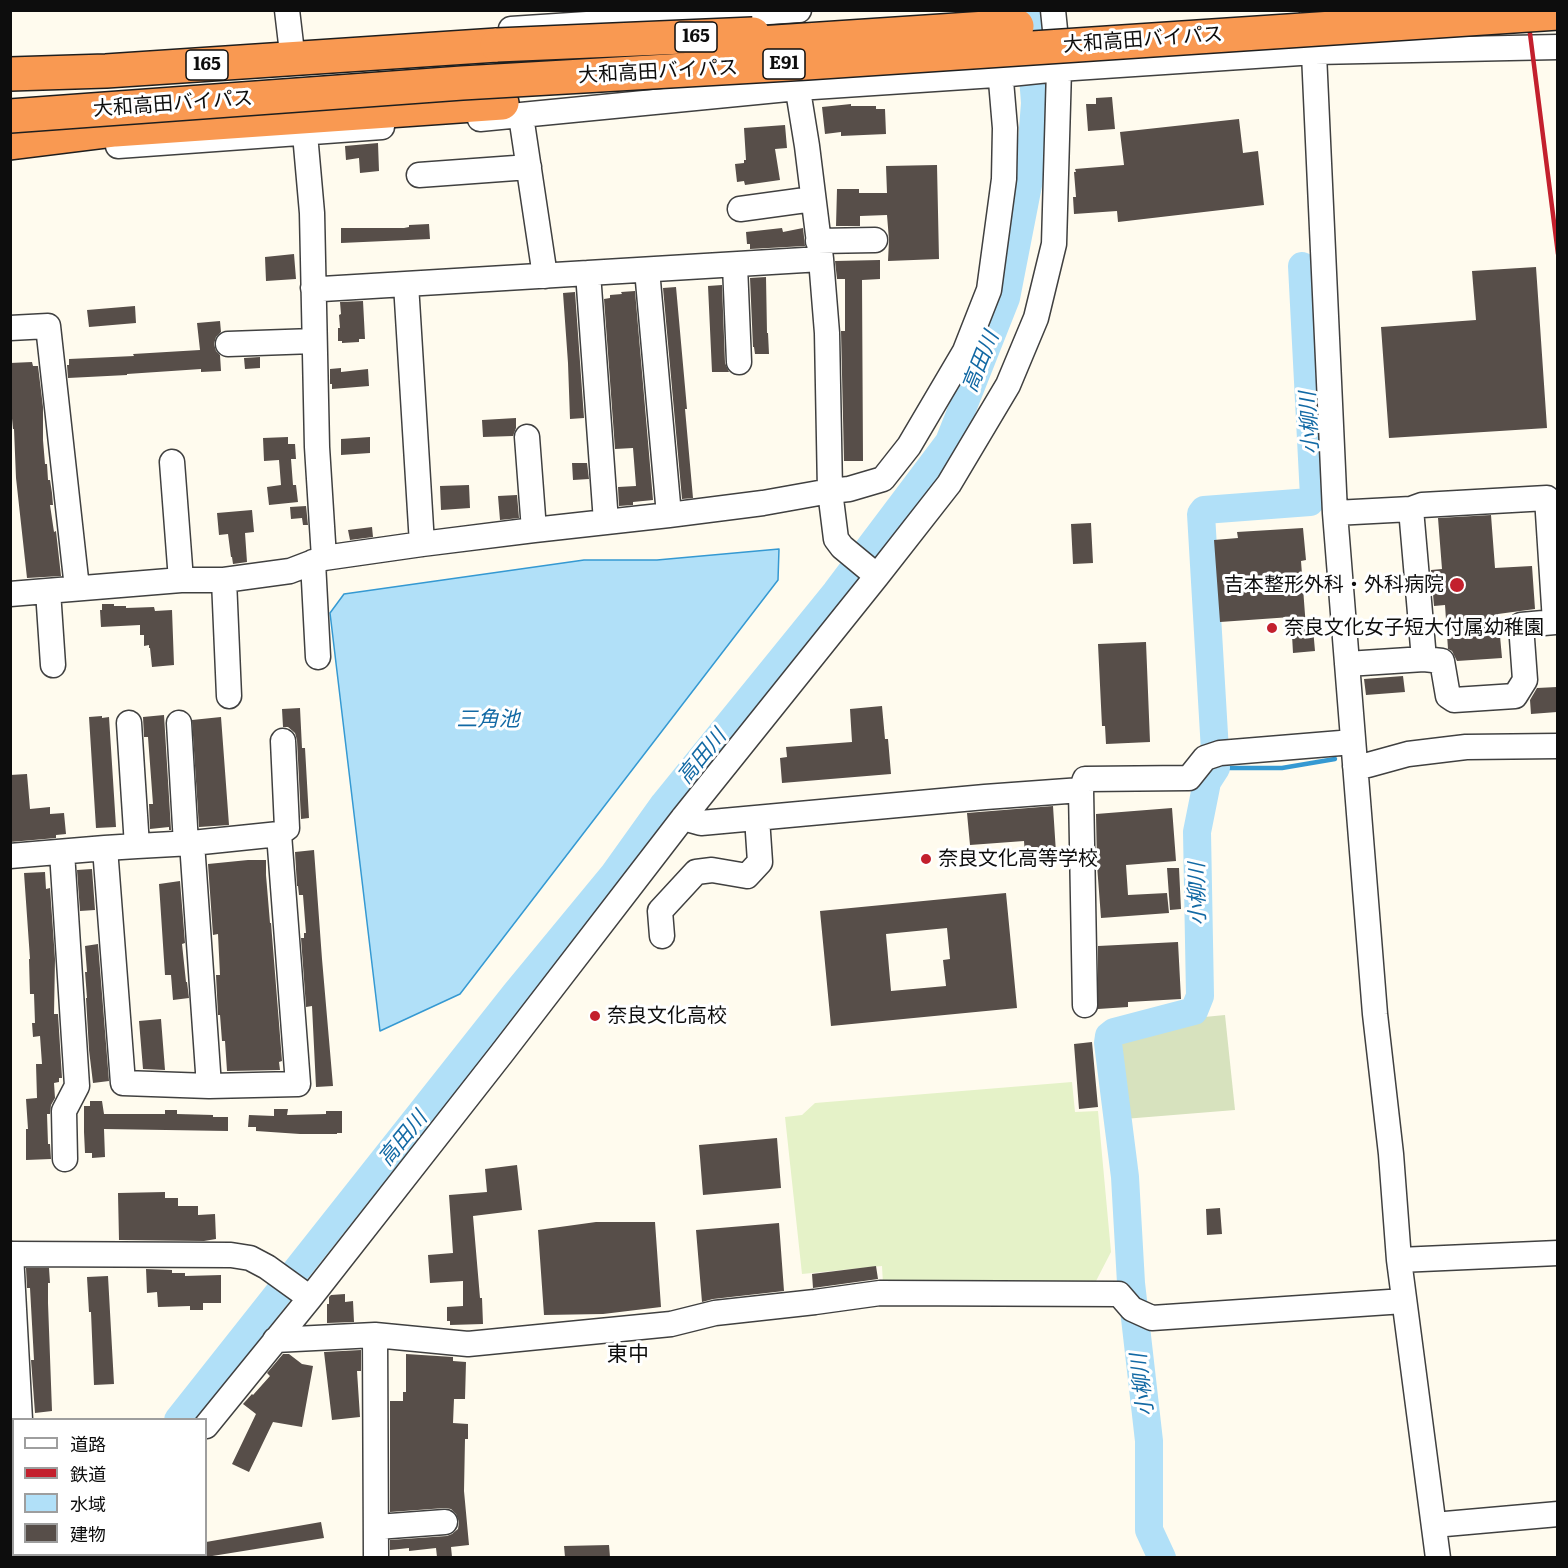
<!DOCTYPE html>
<meta charset="utf-8">
<style>
body{margin:0}
#map{position:relative;width:1568px;height:1568px;overflow:hidden;background:#fffbee;font-family:Literata,"Noto Sans JP",serif}
canvas{display:block}
.frame{position:absolute;inset:0;border:12px solid #0d0d0d;pointer-events:none}
.legend{position:absolute;left:12px;top:1418px;width:195px;height:138px;box-sizing:border-box;background:#fff;border:2px solid #9e9e9e;margin:0;padding:8px 10px;list-style:none;font-size:18px;color:#0d0d0d}
.legend li{display:flex;align-items:center;gap:12px;height:30px}
.legend b{width:30px;border:2px solid #9e9e9e}
</style>
<div id="map">
<canvas width="1568" height="1568"></canvas>
<div class="frame"></div>
<ul class="legend">
<li><b style="height:8px;background:#fff"></b>道路</li>
<li><b style="height:8px;background:#c3202d"></b>鉄道</li>
<li><b style="height:16px;background:#b1e0f8"></b>水域</li>
<li><b style="height:16px;background:#574e49"></b>建物</li>
</ul>
</div>
<script>
const g = document.querySelector('canvas').getContext('2d');
g.lineJoin = 'round';
function fill(path, color) { g.fillStyle = color; g.fill(path, 'evenodd'); }
const shape = rows => new Path2D(rows.map(r => 'M' + r).join(''));
function trace(path, color, width, dash) { g.strokeStyle = color; g.lineWidth = width; g.lineCap = dash ? 'butt' : 'round'; g.setLineDash(dash || []); g.stroke(path); }
function write(font, color, halo, rows, align = 'center') {
  g.font = font + ' Literata,"Noto Sans JP",serif'; g.lineWidth = 6; g.setLineDash([]); g.textBaseline = 'middle'; g.strokeStyle = halo; g.fillStyle = color; for (const [text, x, y, turn = 0] of rows) {
    g.save(); g.translate(x, y); g.rotate((+turn || 0) * Math.PI / 180); g.textAlign = isNaN(turn) ? turn : align; if (halo) g.strokeText(text, 0, 0); g.fillText(text, 0, 0); g.restore();
  }
}
const cemetery = shape([
 [1225,1015,1235,1110,1124,1119,1113,1040,1120,1035,1194,1018]
]);
const pitch = shape([
 [1072,1082,1075,1112,1098,1111,1111,1252,1096,1281,883,1284,882,1266,802,1274,785,1117,802,1115,815,1103]
]);
const water = shape([
 [779,549,778,580,460,994,380,1031,330,613,344,594,584,560,657,560,779,549]
]);
const stream = shape([
 [1216,768,1282,768,1335,759]
]);
const river = shape([
 [178,1420,515,994,614,874,664,804,836,592,949,442,1006,298,1029,180,1035,103,1028,10],
 [69,1558,71,1554],
 [1162,1558,1149,1530,1149,1441,1131,1283,1125,1177,1108,1043,1109,1036,1114,1032,1194,1011,1200,996,1197,832,1207,782,1216,768,1201,514,1204,510,1310,502,1314,497,1302,266]
]);
const building = shape([
 [1112,97,1115,129,1088,131,1086,104,1096,104,1096,98],
 [851,104,851,106,876,106,876,109,885,109,886,134,841,136,841,132,825,134,822,107],
 [1239,119,1243,153,1258,151,1264,205,1118,222,1117,211,1074,214,1073,197,1076,197,1074,172,1076,172,1075,169,1124,165,1120,132],
 [785,125,787,148,775,149,780,180,745,185,744,181,737,182,735,164,744,163,744,160,746,160,744,128],
 [378,143,379,171,360,173,359,158,346,160,345,146],
 [937,165,939,259,888,261,889,240,887,215,860,216,860,226,836,226,837,189,859,189,859,193,887,193,886,166],
 [429,224,430,239,341,243,341,228,404,228,409,227,409,225],
 [782,228,783,232,803,228,805,246,750,249,750,244,747,244,746,232],
 [294,254,296,279,266,281,265,257],
 [880,260,880,279,862,280,863,461,844,461,841,331,845,331,845,279,837,279,835,261],
 [1536,267,1547,428,1389,438,1381,327,1476,320,1472,271],
 [766,277,767,333,768,333,769,354,755,354,754,347,753,347,750,278],
 [722,285,725,363,729,372,712,372,708,286],
 [676,287,687,409,685,409,693,498,682,499,663,288],
 [635,291,653,500,633,502,633,505,619,506,618,487,636,486,633,448,615,449,604,299,610,298,610,295,622,294,621,292],
 [575,292,584,418,570,419,568,363,563,293],
 [363,301,365,339,359,339,359,342,342,343,342,341,338,341,338,328,340,328,339,315,341,314,340,302],
 [135,306,136,323,89,327,87,310],
 [220,321,221,332,216,337,214,344,216,351,220,355,221,371,201,372,201,369,127,374,127,375,68,378,67,365,69,365,69,359,134,356,133,354,200,350,197,323],
 [260,357,260,368,245,369,244,358],
 [32,362,33,366,38,366,43,407,43,440,45,464,47,464,48,480,50,480,52,493,53,505,50,505,54,532,56,531,61,576,27,578,16,478,14,429,13,429,11,408,10,363],
 [341,368,341,372,368,369,369,386,332,389,332,384,330,384,330,369],
 [516,418,516,428,513,436,483,437,482,420],
 [288,437,288,444,295,444,296,459,291,459,293,485,296,485,298,502,269,505,267,487,281,485,279,460,264,461,263,438],
 [370,437,370,453,341,455,341,439],
 [572,463,587,463,589,479,573,480],
 [469,485,470,508,441,510,440,486],
 [517,495,519,518,500,520,498,496],
 [306,506,308,525,303,525,302,518,291,519,290,507],
 [252,510,254,532,245,533,247,562,233,564,232,557,231,557,228,534,219,535,217,513],
 [1491,515,1495,568,1532,566,1535,609,1498,614,1502,658,1457,661,1452,651,1448,649,1445,605,1434,606,1431,570,1442,569,1438,518],
 [1091,523,1093,563,1073,564,1071,524],
 [372,527,373,537,350,540,348,530],
 [1303,528,1306,560,1301,561,1306,628,1313,628,1315,651,1293,653,1291,617,1220,622,1214,540,1238,538,1237,532],
 [102,604,114,604,114,606,126,606,126,608,154,607,155,611,172,610,174,665,152,667,150,648,149,648,149,645,144,646,144,635,140,635,140,625,101,627,100,610,102,610],
 [1146,642,1150,742,1106,744,1105,726,1102,726,1098,644],
 [1403,676,1405,692,1366,695,1364,679],
 [1557,687,1557,712,1531,714,1530,700,1537,688],
 [882,706,885,739,888,739,891,774,782,783,780,758,787,757,786,747,852,742,850,709],
 [300,708,302,748,305,748,309,818,301,819,297,740,295,733,288,727,283,727,282,709],
 [164,715,171,830,169,830,169,827,150,829,149,804,153,804,148,737,144,737,143,717],
 [102,716,102,718,109,717,116,827,96,828,89,717],
 [221,717,229,825,199,827,192,720],
 [27,774,30,809,50,807,50,814,64,813,66,834,56,835,56,838,10,842,10,775],
 [1053,806,1056,853,1025,855,1024,841,970,845,967,813],
 [1172,808,1176,861,1126,865,1128,895,1167,893,1169,913,1101,918,1097,865,1096,814],
 [314,850,322,959,333,1086,316,1087,312,1006,306,1007,301,938,304,938,304,933,306,933,303,895,299,895,298,886,297,886,295,852],
 [248,860,266,860,266,875,270,923,271,923,282,1061,279,1062,280,1070,227,1071,225,1041,222,1041,220,1015,218,1015,216,975,220,975,218,934,213,935,208,864],
 [1167,868,1179,868,1181,909,1170,910],
 [92,869,95,910,80,911,77,870],
 [45,872,46,889,50,888,55,959,54,1014,58,1014,62,1078,59,1078,59,1082,54,1083,55,1098,51,1105,50,1114,47,1114,48,1144,50,1144,51,1159,26,1160,26,1129,28,1129,26,1099,37,1098,36,1064,42,1064,40,1036,33,1037,32,1023,35,1023,34,994,30,994,29,959,30,959,24,873],
 [180,881,185,943,182,944,186,982,187,982,189,998,173,1000,171,975,165,975,159,884],
 [1006,893,1017,1008,831,1026,820,911],
 [947,928,950,959,943,960,946,986,891,991,886,934],
 [1178,942,1181,999,1128,1002,1128,1007,1098,1009,1098,946],
 [98,944,109,1081,93,1083,89,1050,86,998,87,998,85,972,87,972,85,946],
 [161,1019,165,1070,143,1069,139,1021],
 [1092,1042,1098,1107,1079,1109,1074,1044],
 [90,1101,102,1101,104,1114,165,1114,165,1110,177,1110,177,1114,213,1115,213,1117,228,1117,228,1131,104,1129,105,1157,92,1158,92,1153,85,1153,84,1132,84,1106,90,1106],
 [274,1109,288,1109,287,1115,326,1114,326,1111,342,1111,342,1133,337,1133,337,1134,300,1134,256,1131,256,1127,248,1127,249,1115,274,1116],
 [777,1138,781,1188,703,1195,699,1145],
 [517,1165,522,1210,473,1216,480,1298,482,1298,483,1324,450,1325,450,1321,447,1321,447,1307,463,1306,463,1281,430,1283,428,1255,453,1253,449,1195,487,1192,485,1169],
 [165,1192,165,1198,178,1198,178,1206,198,1206,198,1215,215,1214,216,1239,204,1241,119,1240,118,1193],
 [1220,1208,1222,1234,1207,1235,1206,1209],
 [596,1222,655,1222,661,1307,603,1314,544,1315,538,1230],
 [779,1223,784,1291,713,1299,702,1302,696,1230],
 [876,1266,878,1279,813,1288,812,1274],
 [26,1268,49,1268,50,1283,48,1283,48,1303,52,1411,35,1413,31,1360,34,1360,30,1288,27,1288],
 [146,1269,172,1270,172,1273,185,1273,185,1276,221,1275,221,1303,203,1303,203,1310,190,1310,190,1306,158,1307,157,1292,147,1293],
 [108,1276,114,1384,94,1385,91,1312,89,1312,87,1277],
 [345,1294,345,1302,353,1301,354,1322,327,1323,327,1304,329,1304,329,1297,331,1295],
 [361,1350,361,1371,357,1371,360,1417,332,1420,324,1352],
 [283,1354,289,1354,302,1364,313,1366,302,1427,273,1422,249,1472,232,1464,256,1414,243,1404,252,1394,253,1395,270,1376,267,1373],
 [406,1354,453,1357,453,1361,466,1362,465,1399,454,1399,453,1423,468,1424,468,1439,465,1439,464,1491,469,1545,451,1547,452,1557,437,1557,436,1548,409,1551,409,1548,390,1550,390,1540,447,1536,452,1534,458,1529,459,1522,456,1514,451,1509,445,1508,390,1512,390,1401,403,1401,403,1392,406,1392],
 [321,1522,324,1538,206,1557,206,1542],
 [609,1545,610,1557,565,1557,564,1546]
]);
const minor = shape([
 [287,10,291,44],
 [1312,10,1335,513,1375,1014,1391,1154,1399,1260,1438,1558],
 [511,29,799,10],
 [795,72,807,146,821,259,827,333,830,491,836,539,842,547,877,576],
 [521,116,545,276],
 [480,119,798,88,1010,74,1059,69,1315,52,1558,47],
 [305,134,312,213,317,447,324,558],
 [118,146,382,127],
 [419,175,529,167],
 [740,209,813,199],
 [818,241,875,240],
 [735,265,739,362],
 [647,270,669,515],
 [588,273,606,522],
 [406,284,422,544],
 [313,288,322,289,821,259],
 [10,328,48,326,77,588],
 [228,344,314,341],
 [527,437,534,530],
 [172,462,181,580],
 [1411,509,1422,505,1547,498,1555,622,1521,625,1525,680,1515,696,1454,700,1448,696,1442,661,1424,659],
 [1335,513,1411,509,1424,659,1347,664],
 [313,562,318,657],
 [224,580,229,696],
 [48,591,53,665],
 [10,594,181,580,224,580,290,571,324,558,422,544,534,530,669,515,763,503,830,491,849,489,883,479,909,446,965,351,989,290,1004,179,1005,128,995,10],
 [129,723,137,846],
 [179,723,186,844],
 [1355,766,1368,765,1408,754,1466,747,1558,746],
 [1081,790,1085,779,1189,778,1205,758,1220,753,1353,742],
 [683,818,701,823,985,797,1081,790,1085,1005],
 [279,834,287,828,283,741],
 [192,843,209,1086],
 [62,852,77,1086,64,1111,65,1159],
 [10,856,105,848,137,846,192,843,279,834,298,1084,209,1086,123,1083,105,848],
 [662,936,660,911,696,872,712,870,747,876,760,862,757,818],
 [10,1254,231,1255,250,1258,267,1267,310,1298],
 [11,1254,20,1420],
 [1399,1260,1558,1253],
 [375,1335,376,1558],
 [275,1340,375,1335,468,1344,671,1324,715,1313,815,1302,880,1293,1119,1294,1132,1309,1152,1318,1404,1301],
 [206,1426,310,1298,502,1053,683,818,877,576,949,484,1008,385,1036,318,1054,244,1059,69,1053,10],
 [1434,1525,1558,1514],
 [377,1527,445,1522],
 [100,1558,103,1554]
]);
const highway = shape([
 [10,74,106,71,497,45],
 [10,143,115,130,502,103]
]);
const rail = shape([
 [1527,10,1558,254]
]);
const highwayBridge = shape([
 [497,45,753,34],
 [730,45,1017,26],
 [10,116,462,83,807,63,1558,13]
]);
const markers = [
 [1457,585,8,"#c3202d"],
 [1272,628,6,"#c3202d"],
 [926,859,6,"#c3202d"],
 [595,1016,6,"#c3202d"]
];
const shields = [
 [696,37,42],
 [784,64,42],
 [207,65,42]
];
const shieldNames = [
 ["165",696,37],
 ["E91",784,64],
 ["165",207,65]
];
const streetNames = [
 ["大和高田バイパス",1143,40,-4],
 ["大和高田バイパス",658,72,-3],
 ["大和高田バイパス",173,104,-4]
];
const poiNames = [
 ["吉本整形外科・外科病院",1444,585,"right"],
 ["奈良文化女子短大付属幼稚園",1284,628],
 ["奈良文化高等学校",938,859],
 ["奈良文化高校",607,1016]
];
const waterNames = [
 ["高田川",981,362,-68],
 ["小柳川",1310,423,-93],
 ["三角池",488,720],
 ["高田川",702,757,-51],
 ["小柳川",1198,894,-91],
 ["高田川",403,1139,-51],
 ["小柳川",1143,1385,-97]
];
const neighbourhoodNames = [
 ["東中",628,1355]
];
fill(cemetery, '#d7e2be');
fill(pitch, '#e5f2c8');
fill(water, '#b1e0f8');
trace(water, '#3599d2', 1.5);
trace(stream, '#3599d2', 4.5);
trace(river, '#b1e0f8', 28);
fill(building, '#574e49');
trace(minor, '#404040', 27);
trace(highway, '#1e1e1e', 36);
trace(minor, '#fff', 24);
trace(highway, '#f99952', 33);
trace(rail, '#c3202d', 4.5);
trace(highwayBridge, '#1e1e1e', 36, []);
trace(highwayBridge, '#f99952', 33);
for (const [x, y, r, color] of markers) { const dot = new Path2D(); dot.arc(x, y, r, 0, 2 * Math.PI); g.fillStyle = color; g.fill(dot); trace(dot, '#fff', 2); }
for (const [x, y, w] of shields) { const box = new Path2D(); box.roundRect(x - w / 2, y - 15, w, 30, 4.5); g.fillStyle = '#fff'; g.fill(box); trace(box, '#0d0d0d', 1.5); }
write('bold 18px', '#0d0d0d', null, shieldNames);
write('20px', '#0d0d0d', '#fff', streetNames);
write('20px', '#0d0d0d', '#fff', poiNames, 'left');
write('italic 21px', '#1269a4', '#fff', waterNames);
write('21px', '#0d0d0d', '#fff', neighbourhoodNames);
</script>
